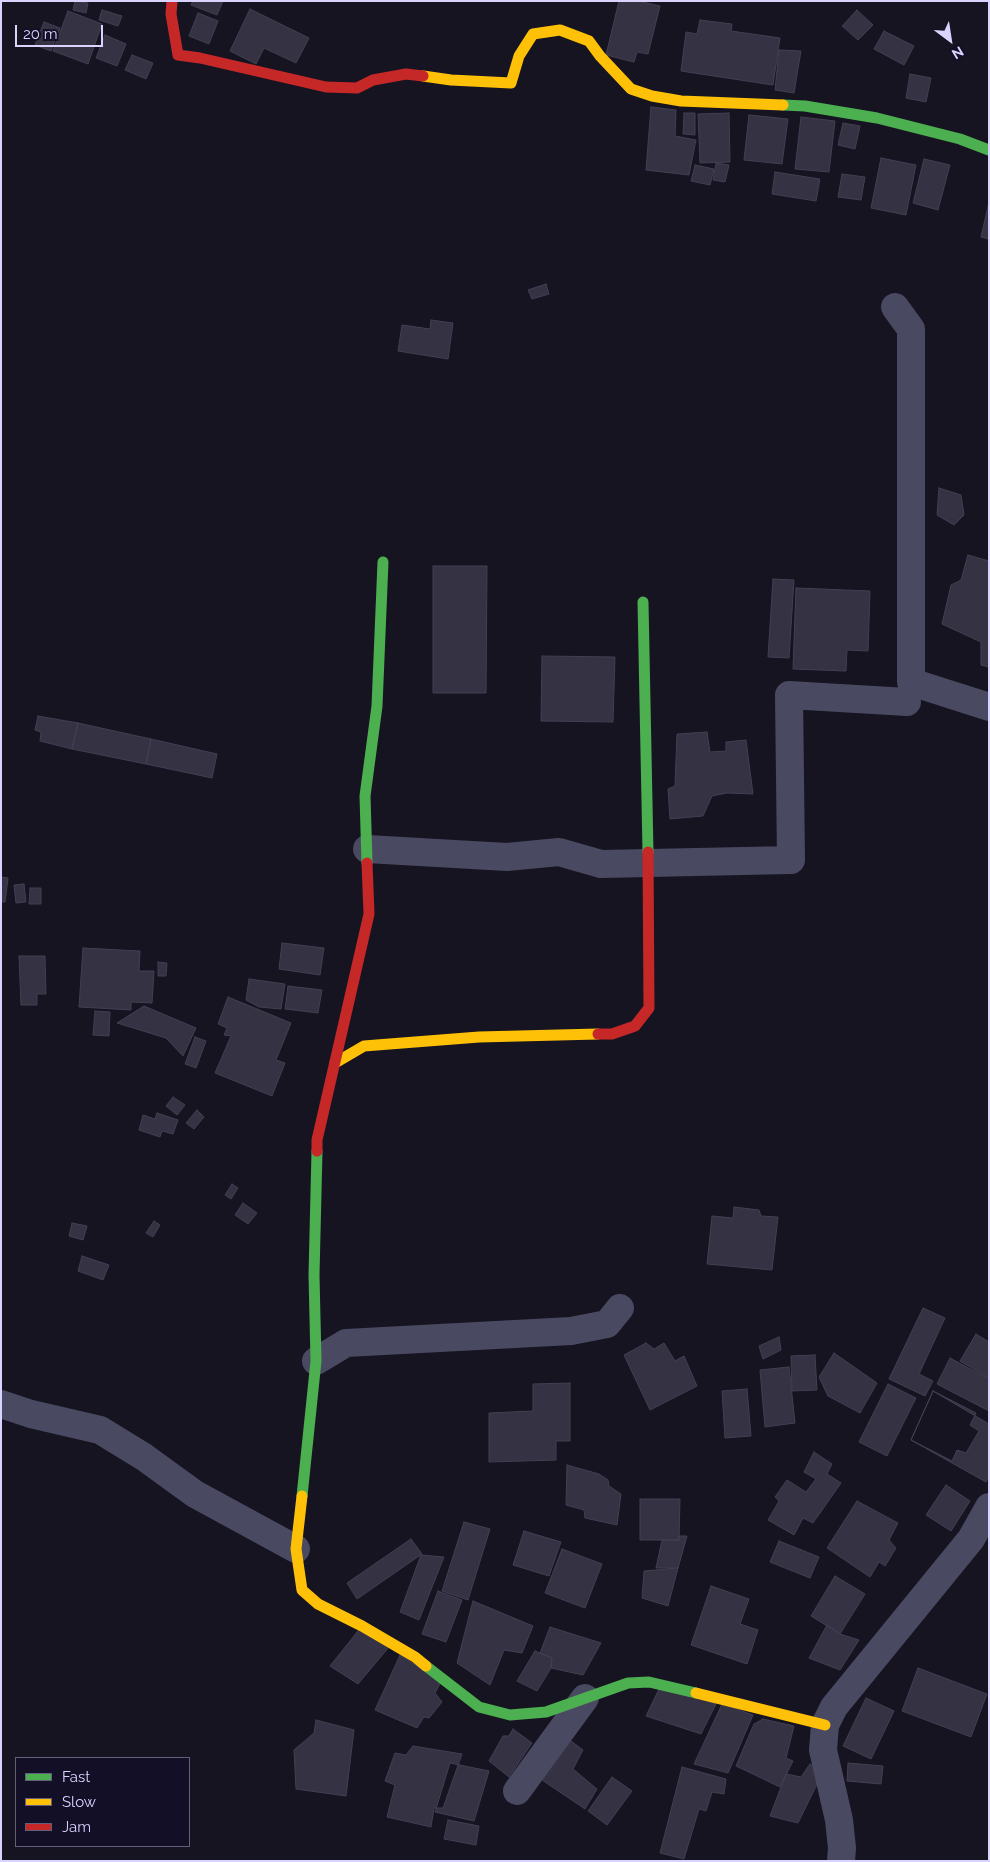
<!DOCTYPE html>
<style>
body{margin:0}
#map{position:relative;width:990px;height:1862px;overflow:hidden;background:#161421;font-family:Raleway,sans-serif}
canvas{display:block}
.frame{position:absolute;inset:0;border:2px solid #d9d4ff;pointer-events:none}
.legend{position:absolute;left:15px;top:1757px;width:175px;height:90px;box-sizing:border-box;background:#130f26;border:1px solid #625e7d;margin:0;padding:6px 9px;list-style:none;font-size:15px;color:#d9d4ff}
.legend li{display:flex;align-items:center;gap:10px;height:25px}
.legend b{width:25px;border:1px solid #625e7d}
.north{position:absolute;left:925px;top:15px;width:50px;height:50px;-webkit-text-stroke:4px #130f26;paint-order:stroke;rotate:149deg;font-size:14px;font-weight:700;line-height:20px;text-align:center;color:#d9d4ff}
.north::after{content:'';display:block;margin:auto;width:18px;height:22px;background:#d9d4ff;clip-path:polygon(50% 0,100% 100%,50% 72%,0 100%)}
.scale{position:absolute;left:15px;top:25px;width:88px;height:22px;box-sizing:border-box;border:2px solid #d9d4ff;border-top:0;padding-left:6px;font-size:15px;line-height:18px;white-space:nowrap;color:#d9d4ff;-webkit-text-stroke:4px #130f26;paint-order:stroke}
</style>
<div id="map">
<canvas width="990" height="1862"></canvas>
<div class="frame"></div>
<ul class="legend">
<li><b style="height:6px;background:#4caf50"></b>Fast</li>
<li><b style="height:6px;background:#ffc107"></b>Slow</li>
<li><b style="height:6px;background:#c62828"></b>Jam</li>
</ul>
<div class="north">N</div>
<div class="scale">20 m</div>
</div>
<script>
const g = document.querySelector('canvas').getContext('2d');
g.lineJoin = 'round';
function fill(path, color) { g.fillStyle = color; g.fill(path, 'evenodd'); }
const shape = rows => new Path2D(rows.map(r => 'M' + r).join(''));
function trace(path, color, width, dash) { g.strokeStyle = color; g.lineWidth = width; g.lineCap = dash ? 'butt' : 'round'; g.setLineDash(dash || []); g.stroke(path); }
const building = shape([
 [75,1,88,3,86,13,73,10,75,1],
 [193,1,223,1,217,15,191,5,193,1],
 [619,1,638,1,660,6,648,54,637,52,634,62,606,55,619,1],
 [250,9,309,38,296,63,264,48,256,64,230,51,250,9],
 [102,10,122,16,118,26,99,20,102,10],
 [857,10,873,25,858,40,842,26,857,10],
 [68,11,102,24,88,64,53,51,68,11],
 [198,13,218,21,209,44,189,36,198,13],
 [700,20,732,24,731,31,780,38,773,85,681,71,686,32,697,34,700,20],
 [44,22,60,28,51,51,35,45,44,22],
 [884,31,914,46,904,65,874,49,884,31],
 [105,35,126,44,117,66,96,58,105,35],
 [779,50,801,51,794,93,775,90,779,50],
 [132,55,153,63,146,79,125,70,132,55],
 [910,74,931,78,926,102,906,98,910,74],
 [651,107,676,110,675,136,696,140,689,175,646,170,651,107],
 [684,113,695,113,695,135,683,134,684,113],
 [729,113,730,162,700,163,698,114,729,113],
 [749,115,788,119,782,164,744,160,749,115],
 [801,117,835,121,829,172,795,169,801,117],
 [843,123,860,126,855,149,838,145,843,123],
 [881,158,916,165,906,215,871,208,881,158],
 [924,159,950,165,938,210,913,203,924,159],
 [716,163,729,165,725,182,713,180,716,163],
 [695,165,714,169,710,185,691,181,695,165],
 [775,172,820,179,816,201,772,194,775,172],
 [842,174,865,177,861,200,838,197,842,174],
 [989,202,989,239,981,237,989,202],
 [546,284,549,294,532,299,528,290,546,284],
 [431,320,453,323,448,359,398,351,402,325,430,329,431,320],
 [939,488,961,495,964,515,954,525,937,515,939,488],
 [968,555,989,561,989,667,981,665,981,642,942,624,951,585,961,580,968,555],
 [433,566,487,566,486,693,433,693,433,566],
 [773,579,794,580,789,658,768,657,773,579],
 [796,588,870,591,868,651,847,650,846,671,793,669,796,588],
 [542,656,615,657,613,722,541,721,542,656],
 [38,716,78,723,72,749,40,741,41,732,35,730,38,716],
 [78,723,151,739,146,764,72,749,78,723],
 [707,732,710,752,726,751,726,742,746,740,753,794,727,793,712,796,703,816,670,819,668,789,675,786,677,734,707,732],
 [151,739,217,754,212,778,146,764,151,739],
 [1,877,8,878,5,902,1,902,1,877],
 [24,884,26,902,16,903,14,885,24,884],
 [30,888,41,888,41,904,29,904,30,888],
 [282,943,324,948,320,975,279,969,282,943],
 [83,948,140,951,139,971,154,971,152,1003,131,1002,131,1010,79,1007,83,948],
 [19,956,45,956,46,994,37,994,37,1005,21,1005,19,956],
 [158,962,167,963,166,976,158,976,158,962],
 [249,979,285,984,281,1009,259,1007,246,1000,249,979],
 [288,986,322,990,318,1013,285,1009,288,986],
 [228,997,291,1023,276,1060,285,1063,272,1096,215,1073,231,1036,224,1035,227,1028,218,1024,228,997],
 [144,1006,196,1028,183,1056,166,1038,117,1023,144,1006],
 [95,1011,110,1012,109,1036,93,1035,95,1011],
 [195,1037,206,1041,196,1068,185,1064,195,1037],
 [173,1097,185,1105,177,1115,166,1106,173,1097],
 [197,1110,204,1117,194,1129,186,1123,197,1110],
 [157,1113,178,1120,173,1134,162,1131,160,1137,139,1130,143,1115,155,1119,157,1113],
 [232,1184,238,1188,231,1199,225,1195,232,1184],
 [243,1203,257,1213,248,1224,235,1215,243,1203],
 [734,1207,759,1210,761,1216,778,1217,772,1270,707,1264,712,1216,733,1218,734,1207],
 [154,1221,160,1225,153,1237,146,1233,154,1221],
 [72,1223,87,1226,83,1240,69,1236,72,1223],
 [82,1256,109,1265,103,1280,78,1271,82,1256],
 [923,1308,945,1318,919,1374,933,1381,925,1396,889,1379,923,1308],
 [976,1334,989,1342,989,1378,960,1361,976,1334],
 [779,1337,781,1350,763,1359,759,1346,779,1337],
 [646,1343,654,1349,664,1343,675,1361,684,1356,697,1386,650,1410,624,1355,646,1343],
 [834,1353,877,1383,860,1413,828,1396,819,1377,834,1353],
 [815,1355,817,1390,792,1391,791,1356,815,1355],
 [950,1358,989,1379,989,1411,937,1384,950,1358],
 [789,1367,795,1423,765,1427,760,1370,789,1367],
 [570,1383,570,1441,556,1441,556,1460,489,1462,489,1413,533,1411,533,1384,570,1383],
 [888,1384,916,1398,887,1456,859,1442,888,1384],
 [747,1389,751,1436,725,1438,722,1391,747,1389],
 [933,1391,976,1413,970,1425,979,1431,966,1453,957,1450,952,1461,911,1440,933,1391],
 [933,1391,989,1424,989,1476,986,1482,911,1440,933,1391],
 [814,1452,832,1464,827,1474,841,1483,813,1523,803,1518,794,1535,768,1520,779,1501,775,1497,787,1480,806,1492,816,1479,804,1472,814,1452],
 [567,1465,599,1474,608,1480,609,1486,621,1494,617,1525,585,1518,584,1510,566,1505,567,1465],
 [946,1485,970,1501,951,1531,926,1515,946,1485],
 [640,1499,680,1499,679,1540,640,1540,640,1499],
 [857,1501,898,1523,889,1540,896,1548,885,1566,879,1562,870,1577,827,1548,857,1501],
 [464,1522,490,1529,468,1600,442,1591,464,1522],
 [524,1531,561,1542,549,1576,513,1565,524,1531],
 [679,1536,687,1536,678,1568,656,1568,662,1540,679,1540,679,1536],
 [411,1539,422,1554,357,1599,347,1583,411,1539],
 [779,1541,819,1557,810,1578,770,1562,779,1541],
 [562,1549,602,1564,585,1608,545,1593,562,1549],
 [421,1555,444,1557,419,1620,400,1612,421,1555],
 [678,1568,668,1606,642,1598,644,1571,678,1568],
 [835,1576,865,1594,840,1634,811,1616,835,1576],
 [711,1586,749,1599,740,1624,758,1630,747,1664,691,1645,711,1586],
 [438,1591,462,1600,446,1642,422,1634,438,1591],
 [473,1601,533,1626,522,1653,504,1650,490,1685,457,1663,473,1601],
 [827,1625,840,1634,859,1640,840,1670,809,1658,827,1625],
 [362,1626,389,1647,358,1684,330,1666,362,1626],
 [550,1627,601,1643,583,1675,551,1668,552,1658,540,1653,550,1627],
 [535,1651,552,1658,551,1668,537,1691,517,1681,535,1651],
 [400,1655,441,1682,435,1693,442,1702,429,1718,424,1717,417,1728,375,1710,400,1655],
 [918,1668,987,1694,971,1737,902,1711,918,1668],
 [661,1685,716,1704,701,1734,646,1716,661,1685],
 [866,1698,894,1711,871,1759,843,1746,866,1698],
 [722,1704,753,1715,728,1773,694,1764,722,1704],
 [763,1719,794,1726,786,1758,793,1761,780,1787,736,1766,754,1724,763,1719],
 [316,1720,354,1730,346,1796,296,1789,294,1750,314,1733,316,1720],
 [513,1729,532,1743,509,1777,489,1761,503,1736,509,1736,513,1729],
 [567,1738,583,1750,573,1769,597,1789,585,1809,539,1778,567,1738],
 [413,1746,462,1754,443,1808,434,1808,431,1827,387,1817,395,1785,385,1781,395,1753,406,1755,413,1746],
 [450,1763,489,1771,474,1821,435,1812,450,1763],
 [848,1763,883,1766,881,1784,847,1781,848,1763],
 [810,1764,823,1772,798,1823,770,1816,786,1774,801,1777,810,1764],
 [682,1767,726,1779,724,1794,712,1792,706,1811,699,1809,684,1859,660,1853,682,1767],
 [612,1777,632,1791,607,1825,588,1811,612,1777],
 [448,1820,479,1826,476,1845,444,1839,448,1820]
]);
const street = shape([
 [895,307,911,329,911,682,989,707],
 [367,849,507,857,559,852,601,864,791,860,789,695,907,702],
 [316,1361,346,1343,571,1331,607,1324,620,1308],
 [1,1404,31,1414,100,1430,144,1457,195,1494,296,1549],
 [517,1791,585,1698],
 [841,1861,842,1848,839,1820,823,1750,825,1725,834,1707,971,1539,989,1507]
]);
const fast = shape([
 [783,105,805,106,877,118,960,139,989,150],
 [643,602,648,852],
 [367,863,365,796,377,706,383,562],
 [302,1496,316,1361,314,1275,317,1151],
 [426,1666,479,1707,510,1715,546,1712,628,1683,649,1682,696,1693]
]);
const slow = shape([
 [423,76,451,80,511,83,519,56,533,34,560,30,589,41,600,56,631,89,652,96,681,101,783,105],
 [335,1063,364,1046,479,1037,598,1034],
 [302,1496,296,1549,302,1590,318,1604,362,1626,415,1657,426,1666],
 [696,1693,825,1725]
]);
const jam = shape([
 [172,1,171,14,178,55,200,58,326,87,357,88,373,80,406,74,423,76],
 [598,1034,612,1034,635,1026,649,1008,648,852],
 [317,1151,317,1140,369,914,367,863]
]);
fill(building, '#343243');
trace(building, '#433f54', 1);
trace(street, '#4a4962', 28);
trace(fast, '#4caf50', 11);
trace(slow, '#ffc107', 11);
trace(jam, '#c62828', 11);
</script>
